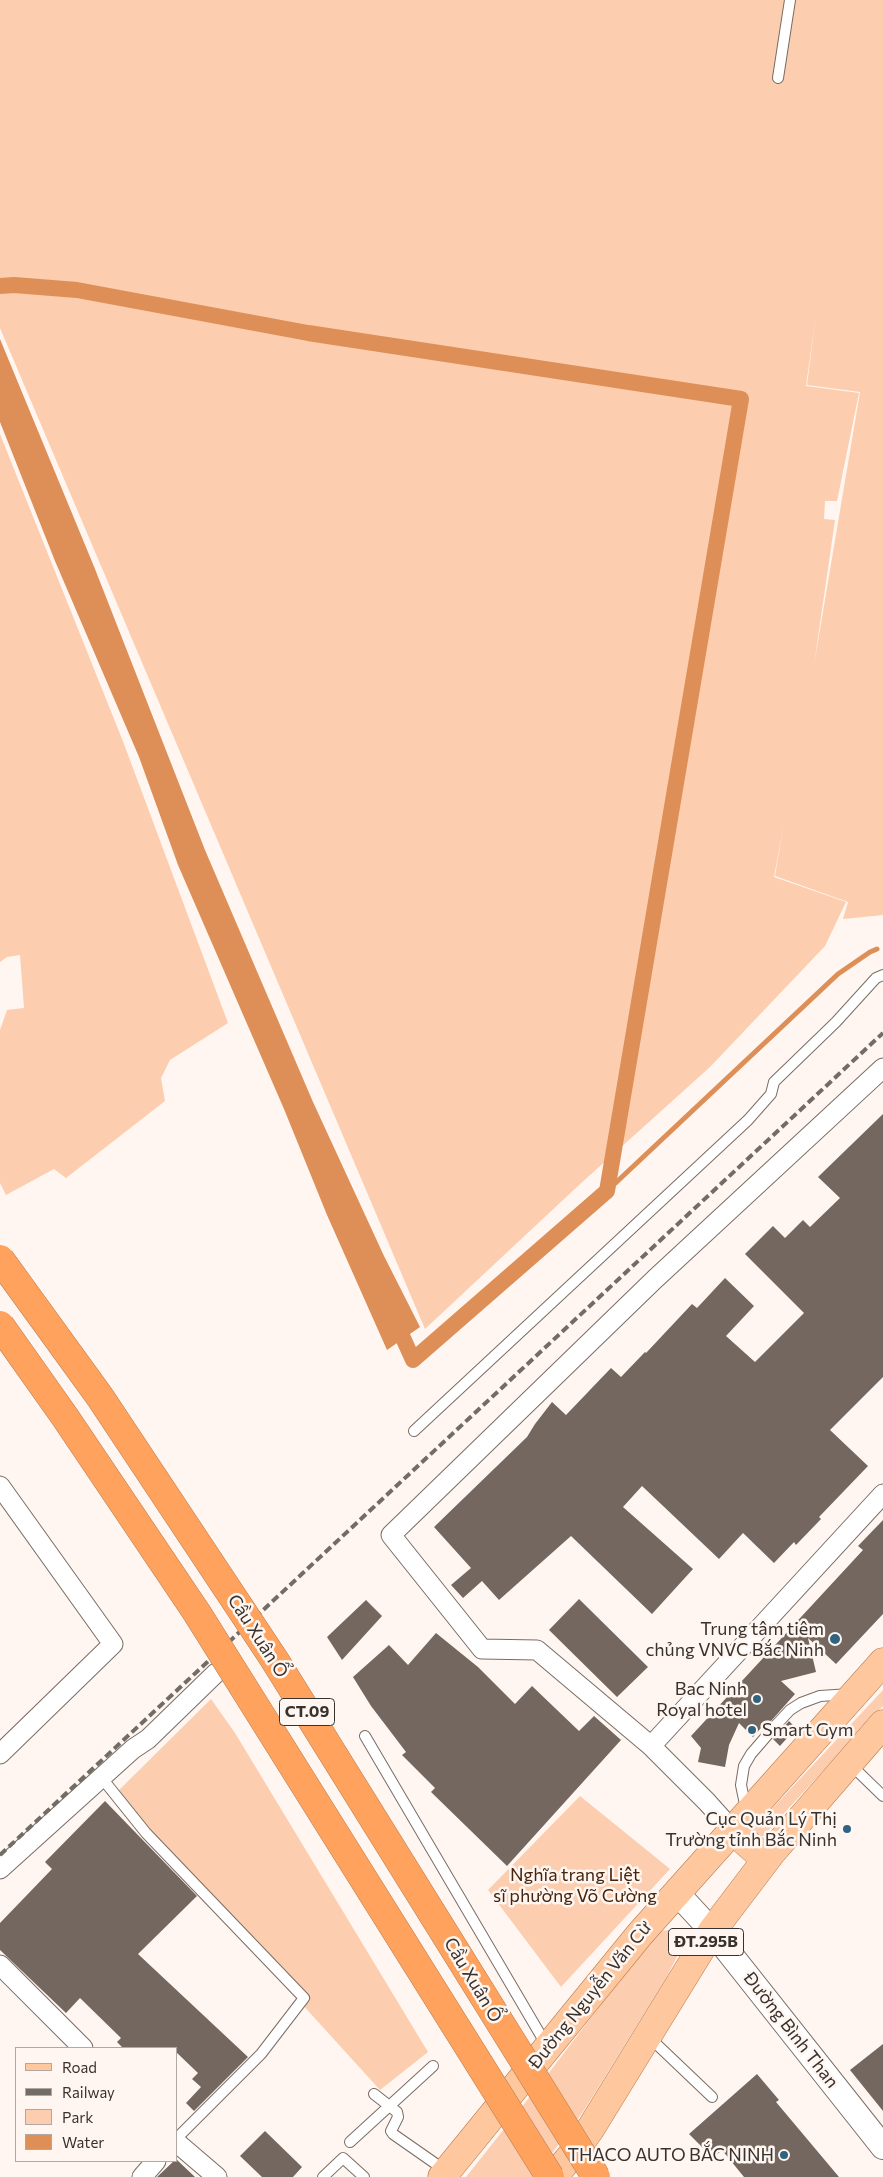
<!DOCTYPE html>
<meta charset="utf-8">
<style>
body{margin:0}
#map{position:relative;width:883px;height:2177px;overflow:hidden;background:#fff6f1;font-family:Commissioner,sans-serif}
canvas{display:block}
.legend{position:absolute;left:15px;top:2047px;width:162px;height:115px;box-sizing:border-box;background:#fff6f1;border:1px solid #afa8a3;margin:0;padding:6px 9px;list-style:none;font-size:15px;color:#37322e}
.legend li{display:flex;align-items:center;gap:10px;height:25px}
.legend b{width:25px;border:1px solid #afa8a3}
</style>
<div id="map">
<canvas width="883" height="2177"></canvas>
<ul class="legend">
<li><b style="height:6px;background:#fec79e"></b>Road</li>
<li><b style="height:6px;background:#726c67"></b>Railway</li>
<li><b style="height:14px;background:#fccdae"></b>Park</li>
<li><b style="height:14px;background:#dd8f57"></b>Water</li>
</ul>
</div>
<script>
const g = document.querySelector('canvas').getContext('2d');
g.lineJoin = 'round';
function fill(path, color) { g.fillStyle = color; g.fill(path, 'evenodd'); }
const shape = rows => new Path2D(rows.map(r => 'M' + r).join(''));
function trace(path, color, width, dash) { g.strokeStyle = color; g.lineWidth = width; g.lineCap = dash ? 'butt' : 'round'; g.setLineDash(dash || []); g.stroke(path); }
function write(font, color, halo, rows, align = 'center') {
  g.font = font + ' Commissioner,sans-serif'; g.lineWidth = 5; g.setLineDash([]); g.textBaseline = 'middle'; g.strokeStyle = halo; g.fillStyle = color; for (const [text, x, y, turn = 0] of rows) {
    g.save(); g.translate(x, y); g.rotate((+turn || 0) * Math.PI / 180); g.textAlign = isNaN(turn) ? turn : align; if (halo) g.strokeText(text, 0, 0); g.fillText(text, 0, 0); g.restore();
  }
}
const green = shape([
 [0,0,883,0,883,915,843,919,848,902,775,876,784,823,774,877,846,902,825,946,710,1067,579,1185,425,1329,0,328],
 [816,315,807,385,860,392,814,665,835,520,824,519,825,501,837,501,859,393,806,386],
 [0,434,124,744,228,1023,170,1060,161,1078,165,1101,66,1178,54,1169,6,1195,0,1183,0,1030,7,1010,24,1008,20,955,7,957,0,962],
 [883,1690,883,1706,763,1836,758,1838,752,1831,754,1828],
 [211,1699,235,1733,428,2052,380,2090,113,1796],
 [580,1796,670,1869,561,1987,488,1890],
 [672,1930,676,1934,680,1951,666,1978,583,2112,534,2177,466,2177,551,2070,654,1935,659,1931]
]);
const water = shape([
 [0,339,95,569,205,850,313,1102,384,1256,420,1327,387,1350,327,1215,284,1109,178,865,139,757,55,561,0,422]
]);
const stream = shape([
 [607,1191,838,974,870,952,877,949]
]);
const canal = shape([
 [0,286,14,285,77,290,308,333,741,399,607,1191,413,1360,394,1318]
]);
const building = shape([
 [883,1114,883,1377,830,1430,868,1466,819,1517,821,1519,796,1545,794,1542,774,1563,743,1533,719,1559,642,1486,623,1507,693,1569,652,1614,571,1536,499,1600,482,1581,463,1598,451,1585,471,1568,434,1527,527,1437,535,1424,552,1402,566,1415,611,1368,621,1377,645,1352,646,1353,692,1304,697,1308,725,1278,754,1306,726,1336,755,1362,804,1313,745,1254,773,1226,785,1238,803,1220,810,1227,840,1198,818,1177],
 [883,1520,883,1614,836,1664,808,1638,816,1672,781,1681,795,1694,763,1730,761,1728,753,1737,739,1723,729,1745,725,1767,698,1762,701,1748,691,1736,863,1550,858,1546],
 [579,1599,648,1667,617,1697,549,1630],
 [366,1600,382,1616,342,1660,327,1637],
 [436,1633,478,1667,515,1704,532,1686,579,1731,594,1716,621,1740,507,1866,431,1792,435,1788,402,1755,406,1752,371,1706,353,1677,389,1645,408,1665],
 [789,1721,796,1728,780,1746,773,1739],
 [105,1801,197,1896,138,1954,248,2057,194,2111,186,2103,201,2087,192,2079,198,2073,176,2052,176,2048,123,2048,117,2042,121,2038,80,1998,66,2013,0,1950,0,1923,52,1869,45,1862],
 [883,2044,883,2111,850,2070],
 [757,2074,779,2100,776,2102,839,2177,744,2177,722,2150,713,2158,689,2134],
 [265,2131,302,2167,293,2177,262,2177,240,2156],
 [176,2159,195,2177,157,2177]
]);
const service = shape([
 [778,78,790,0],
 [414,1431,748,1120,771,1094,774,1082,836,1022,876,978,883,975],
 [365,1736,547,2046],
 [850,1764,883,1796],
 [101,1777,146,1833,304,1998,261,2054,176,2139],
 [746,1809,741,1785,744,1766,751,1754,776,1725,790,1710,801,1703,820,1696,850,1694],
 [649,2037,712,2097],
 [374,2094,397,2112,398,2117,391,2131,393,2134,446,2171],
 [350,2142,433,2066],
 [323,2177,343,2158,364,2177]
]);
const minor = shape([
 [0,1486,113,1644,0,1754],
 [651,1746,883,1494],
 [732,1830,707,1802,651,1746,537,1650,482,1649,391,1535,655,1279,883,1068],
 [0,1869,133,1749,148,1739,216,1673],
 [0,1965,83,2048],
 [176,2142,217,2177],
 [142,2177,156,2161]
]);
const tertiary = shape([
 [676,1892,712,1931,883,2147]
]);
const primary = shape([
 [732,1830,766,1860],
 [442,2177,640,1934,883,1662],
 [553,2177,571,2156,591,2128,712,1931,772,1852,883,1724]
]);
const rail = shape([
 [0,1855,883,1033]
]);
const motorwayBridge = shape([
 [0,1259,100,1397,274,1659,596,2177],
 [0,1325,65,1417,197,1613,550,2177]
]);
const markers = [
 [835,1639,6,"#2f6380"],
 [757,1699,5,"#2f6380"],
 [752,1730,5,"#2f6380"],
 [847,1829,5,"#2f6380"],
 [784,2155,5,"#2f6380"]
];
const shields = [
 [307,1712,55],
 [706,1942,75]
];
const shieldNames = [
 ["CT.09",307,1712],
 ["ĐT.295B",706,1942]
];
const poiNames = [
 ["Trung tâm tiêm",824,1629],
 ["chủng VNVC Bắc Ninh",824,1650],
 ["Bac Ninh",747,1689],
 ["Royal hotel",747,1710],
 ["Smart Gym",762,1730,"left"],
 ["Cục Quản Lý Thị",837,1819],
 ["Trường tỉnh Bắc Ninh",837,1840],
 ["THACO AUTO BẮC NINH",774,2155]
];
const streetNames = [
 ["Cầu Xuân Ổ",258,1636,57],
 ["Cầu Xuân Ổ",473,1980,59],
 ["Đường Nguyễn Văn Cừ",590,1995,-51],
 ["Đường Bình Than",791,2030,52]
];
const parkNames = [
 ["Nghĩa trang Liệt",575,1875],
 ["sĩ phường Võ Cường",575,1896]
];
fill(green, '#fccdae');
fill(water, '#dd8f57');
trace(stream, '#dd8f57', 5);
trace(canal, '#dd8f57', 16);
fill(building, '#73675f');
trace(service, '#796d65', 12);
trace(minor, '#796d65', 21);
trace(tertiary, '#796d65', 26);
trace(primary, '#b87b4d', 29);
trace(service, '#fff', 10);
trace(minor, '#fff', 19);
trace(tertiary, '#fff', 24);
trace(primary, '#fec79e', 28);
trace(rail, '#726c67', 4, [8, 4]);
trace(motorwayBridge, '#b87b4d', 29, []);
trace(motorwayBridge, '#fea25e', 28);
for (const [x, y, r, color] of markers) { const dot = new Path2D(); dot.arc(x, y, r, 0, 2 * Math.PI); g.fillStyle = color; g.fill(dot); trace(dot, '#fff6f1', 2); }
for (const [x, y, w] of shields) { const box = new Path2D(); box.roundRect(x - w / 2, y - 13.5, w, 27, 4); g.fillStyle = '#fff6f1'; g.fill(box); trace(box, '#37322e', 1); }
write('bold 16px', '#37322e', null, shieldNames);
write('18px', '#37322e', '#fff6f1', poiNames, 'right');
write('18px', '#37322e', '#fff6f1', streetNames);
write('18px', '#45250d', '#fff6f1', parkNames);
</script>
